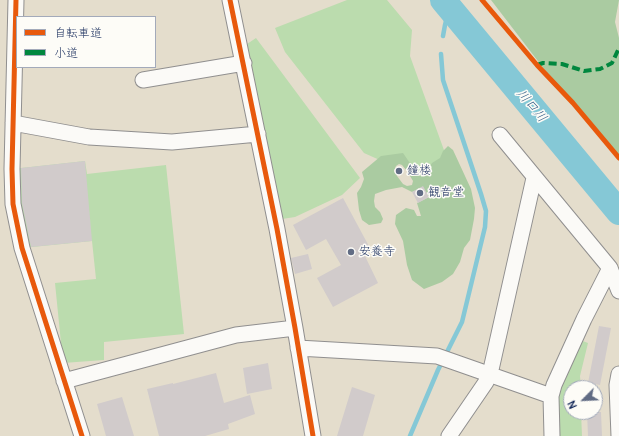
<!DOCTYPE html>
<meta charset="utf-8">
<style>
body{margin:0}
#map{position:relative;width:619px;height:436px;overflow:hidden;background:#e4ddcc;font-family:Pangolin,"Klee One",sans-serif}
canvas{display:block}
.legend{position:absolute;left:16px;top:16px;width:140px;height:52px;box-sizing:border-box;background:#fdfcf7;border:1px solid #a3aaba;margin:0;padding:5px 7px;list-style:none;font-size:12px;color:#1b2f5e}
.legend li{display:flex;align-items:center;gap:8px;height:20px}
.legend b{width:20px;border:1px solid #a3aaba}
.north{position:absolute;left:563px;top:380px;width:40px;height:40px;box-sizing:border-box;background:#fdfcf7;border:1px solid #a3aaba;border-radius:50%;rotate:246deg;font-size:11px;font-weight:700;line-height:16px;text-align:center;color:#1b2f5e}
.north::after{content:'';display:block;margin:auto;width:14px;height:18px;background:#616c84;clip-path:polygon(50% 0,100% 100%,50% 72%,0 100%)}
</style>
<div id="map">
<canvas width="619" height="436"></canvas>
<ul class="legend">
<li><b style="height:5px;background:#e8590c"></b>自転車道</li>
<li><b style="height:5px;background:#00873e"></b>小道</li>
</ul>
<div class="north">N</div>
</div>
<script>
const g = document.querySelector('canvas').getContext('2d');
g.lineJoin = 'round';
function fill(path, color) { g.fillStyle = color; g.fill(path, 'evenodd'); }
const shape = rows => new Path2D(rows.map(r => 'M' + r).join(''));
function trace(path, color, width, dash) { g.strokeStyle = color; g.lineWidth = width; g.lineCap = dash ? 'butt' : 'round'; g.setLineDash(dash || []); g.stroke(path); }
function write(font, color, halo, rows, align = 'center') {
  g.font = font + ' Pangolin,"Klee One",sans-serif'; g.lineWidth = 3; g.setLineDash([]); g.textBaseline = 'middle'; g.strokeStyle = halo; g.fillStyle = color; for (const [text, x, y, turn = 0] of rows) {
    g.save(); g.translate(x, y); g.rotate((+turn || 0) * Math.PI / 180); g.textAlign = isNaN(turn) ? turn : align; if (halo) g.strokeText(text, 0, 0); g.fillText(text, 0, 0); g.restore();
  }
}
const green = shape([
 [347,0,387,0,412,30,410,56,449,164,415,184,405,161,393,166,364,153,285,52,275,28],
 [256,38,360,178,342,195,295,217,282,219,247,44],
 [85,161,87,174,166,165,184,334,104,342,104,360,63,363,55,283,96,279,92,241,22,248,12,169],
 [575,338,588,343,580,376,581,388,571,388,571,412,581,412,582,436,552,436,551,396]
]);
const forest = shape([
 [491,0,619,0,615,22,619,38,619,159,554,82],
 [448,146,453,150,471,189,475,208,474,219,470,240,464,248,460,262,453,274,442,282,424,289,412,280,407,265,403,241,395,224,396,215,406,208,414,210,417,216,421,216,417,203,429,197,426,192,416,190,412,192,402,187,386,190,375,194,374,201,375,207,380,212,383,219,381,223,369,225,362,220,359,210,357,193,361,187,364,179,362,172,381,156,403,153,418,175,426,172,432,163,440,158,443,151],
 [399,164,402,165,407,171,413,181,412,185,407,186,403,184,397,176,394,171,396,166]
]);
const stream = shape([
 [443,36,445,25,449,8],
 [410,436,438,370,462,322,485,227,486,211,481,194,443,80,441,54]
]);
const river = shape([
 [443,0,619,212]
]);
const building = shape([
 [85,161,92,241,31,247,22,203,21,168],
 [423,186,429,197,418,203,412,192],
 [343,198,371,250,364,254,378,283,333,307,317,278,341,265,326,239,306,250,293,225],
 [308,254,312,269,295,274,291,258],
 [599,326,611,328,600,385,588,383],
 [268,363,272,389,247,394,243,368],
 [216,373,224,403,250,395,255,414,228,424,229,429,205,436,159,436,147,389,173,383,173,384],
 [352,387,375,395,363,436,337,436],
 [122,397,134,436,106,436,97,404],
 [587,412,601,412,602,436,588,436]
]);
const minor = shape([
 [16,0,12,169,13,204,22,248,82,436],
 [230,0,277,229,295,328,313,436],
 [143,80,244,63],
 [13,123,89,137,172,142,258,134],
 [500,135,610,268,584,319,554,385,551,396,552,436],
 [610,268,619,291],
 [298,348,437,356,551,396],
 [64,381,236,335,295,328],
 [449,436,486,382,490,374,534,178],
 [619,436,617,385,619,374]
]);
const quiet = shape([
 [537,65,543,63,562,64,584,71,600,69,612,63,619,48]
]);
const cycleway = shape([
 [16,0,12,169,13,204,22,248,82,436],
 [230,0,277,229,295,328,313,436],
 [482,0,537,65,573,103,619,158]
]);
const markers = [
 [399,171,4,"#616c84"],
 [420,193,4,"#616c84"],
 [351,252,4,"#616c84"]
];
const poiNames = [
 ["鐘楼",407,171],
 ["観音堂",428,193],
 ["安養寺",359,252]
];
const waterNames = [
 ["川口川",531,106,50]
];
fill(green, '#bbdcae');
fill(forest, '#aacba1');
trace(stream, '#85c8d6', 4.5);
trace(river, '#85c8d6', 26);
fill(building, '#d1cbcb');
trace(minor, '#908f8f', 17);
trace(minor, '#fbfaf7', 15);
trace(quiet, '#00873e', 4, [8, 4]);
trace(cycleway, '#e8590c', 5);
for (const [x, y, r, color] of markers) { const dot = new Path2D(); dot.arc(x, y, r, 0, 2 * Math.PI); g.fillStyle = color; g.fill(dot); trace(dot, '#fdfcf7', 1.5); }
write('12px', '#1b2f5e', '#fdfcf7', poiNames, 'left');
write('italic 13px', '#2e5a84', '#fdfcf7', waterNames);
</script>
